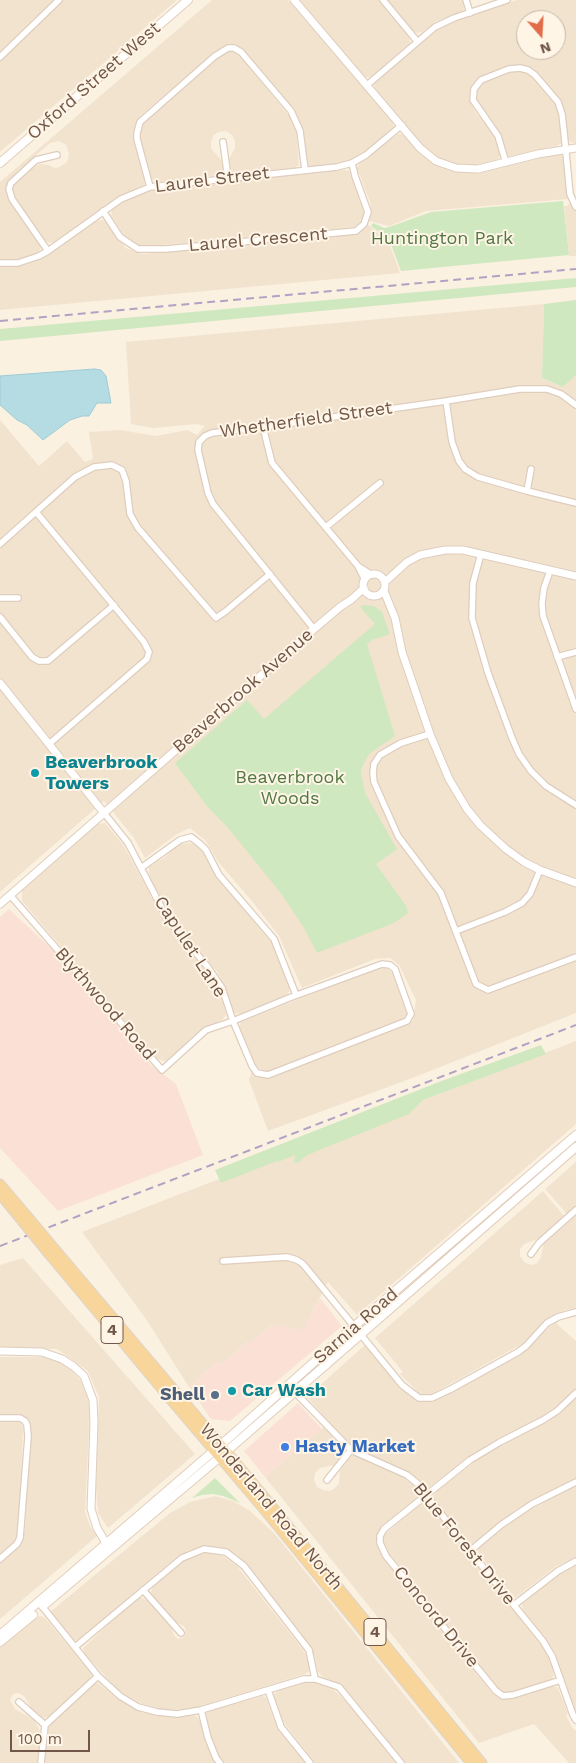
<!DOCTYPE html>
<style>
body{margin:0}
#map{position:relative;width:576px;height:1763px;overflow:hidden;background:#fbf1e1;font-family:"Work Sans",sans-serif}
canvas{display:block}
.north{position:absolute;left:516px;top:10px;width:50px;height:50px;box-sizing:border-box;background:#fef5e6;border:1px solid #c6b6a7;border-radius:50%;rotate:161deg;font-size:14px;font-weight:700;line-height:20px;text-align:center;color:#715749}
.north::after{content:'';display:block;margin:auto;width:18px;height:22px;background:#e26c49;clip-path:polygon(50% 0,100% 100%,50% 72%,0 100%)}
.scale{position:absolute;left:10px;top:1730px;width:80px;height:22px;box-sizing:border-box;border:2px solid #715749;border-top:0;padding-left:6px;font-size:15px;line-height:18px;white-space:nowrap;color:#715749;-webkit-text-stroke:4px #fef5e6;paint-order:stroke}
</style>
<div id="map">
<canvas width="576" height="1763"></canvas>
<div class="north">N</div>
<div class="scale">100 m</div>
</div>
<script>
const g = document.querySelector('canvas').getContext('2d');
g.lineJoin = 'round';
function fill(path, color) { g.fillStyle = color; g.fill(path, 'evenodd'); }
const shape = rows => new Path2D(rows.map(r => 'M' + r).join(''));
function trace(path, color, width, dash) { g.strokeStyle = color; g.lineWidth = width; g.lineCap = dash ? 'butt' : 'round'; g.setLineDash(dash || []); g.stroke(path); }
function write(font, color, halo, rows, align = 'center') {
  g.font = font + ' "Work Sans",sans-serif'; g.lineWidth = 4; g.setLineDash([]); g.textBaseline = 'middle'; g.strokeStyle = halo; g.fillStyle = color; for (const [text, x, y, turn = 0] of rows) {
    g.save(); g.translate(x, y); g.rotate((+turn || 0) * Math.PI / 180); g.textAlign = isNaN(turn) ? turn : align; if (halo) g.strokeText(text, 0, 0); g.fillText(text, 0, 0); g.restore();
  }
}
const residential = shape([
 [0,0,54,0,0,52],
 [62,0,177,0,0,152,0,61],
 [212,0,288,0,392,121,394,127,370,148,345,163,313,167,309,166,306,162,303,134,295,113,242,49,235,45,226,45,217,50,140,116,135,127,134,139,145,183,142,186,124,194,56,241,50,243,45,241,14,196,13,188,15,183,32,168,40,164,49,165,54,168,60,167,67,162,69,154,66,145,59,141,50,143,17,172,9,181,6,188,9,199,40,245,41,249,37,253,19,259,0,260,0,182],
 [300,0,379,0,409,36,410,43,371,77,364,77],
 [387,0,462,0,464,8,463,12,437,21,422,32,417,33,413,32],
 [517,0,576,0,576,144,570,142,567,138,566,124,560,99,533,69,523,65,514,65,484,75,478,79,470,91,470,100,475,112,492,131,496,139,500,153,498,160,484,164,470,166,451,164,432,155,415,138,376,91,374,85,376,81,439,29,451,23],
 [526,20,556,20,556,50,526,50],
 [232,50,237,52,293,121,296,130,299,165,294,168,235,173,228,170,228,161,235,148,235,141,233,136,226,131,218,132,213,136,211,142,211,148,221,160,223,168,219,175,157,182,151,179,140,138,141,129,144,122,220,55,225,51],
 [516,71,525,72,534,78,556,104,559,113,562,143,556,146,509,157,505,153,498,130,478,106,475,98,477,89,483,82],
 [398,134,401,134,405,136,420,154,437,166,457,172,478,172,552,154,560,154,564,158,569,199,426,211,389,226,369,221,371,211,370,202,357,168,359,164],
 [345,170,349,171,363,205,364,215,360,222,354,227,150,246,139,246,128,241,111,215,112,210,126,200,158,188],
 [569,203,576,212,576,256,569,256,564,206,568,206],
 [104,220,126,248,142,254,348,235,357,234,367,224,388,240,400,273,0,310,0,267,25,265,41,259,96,221],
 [544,304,542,378,563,387,576,375,576,1013,415,1077,268,1131,249,1080,252,1070,255,1075,259,1077,268,1078,397,1029,413,1021,416,1000,399,965,390,958,375,959,302,988,279,936,251,900,219,863,205,840,190,828,177,834,145,858,134,838,104,801,0,892,0,420,39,466,67,441,85,462,93,459,89,432,120,430,156,436,187,430,197,435,205,426,196,424,153,428,131,424,126,342],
 [105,823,124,846,166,924,207,972,215,984,224,1006,226,1015,222,1020,205,1028,192,1037,172,1059,165,1061,157,1059,22,901,22,889,97,824],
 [189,843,197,845,203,851,219,880,272,943,290,989,287,995,241,1014,234,1013,218,973,167,913,149,877,149,867,165,857,174,848,181,844],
 [380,967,386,968,392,972,407,1009,406,1015,403,1020,269,1072,258,1068,254,1064,239,1027,241,1022],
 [576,1041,576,1124,357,1315,328,1282,302,1331,272,1325,249,1345,247,1342,221,1365,218,1361,189,1387,146,1319,82,1232],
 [576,1162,576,1206,567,1214,545,1189],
 [543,1191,564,1216,538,1239,524,1244,520,1249,520,1256,524,1262,531,1265,537,1263,541,1257,544,1242,576,1214,576,1309,566,1310,548,1318,522,1344,432,1394,426,1395,419,1393,400,1374,403,1372,375,1338],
 [23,1258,195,1454,108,1528,98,1513,96,1488,99,1397,88,1371,57,1349,0,1348,0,1265],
 [556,1321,558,1325,576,1341,576,1389,556,1407,538,1419,497,1439,474,1453,428,1488,402,1469,356,1449,344,1440,307,1397,366,1344,409,1396,424,1402,433,1401,515,1357,534,1342],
 [0,1357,43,1357,56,1360,68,1367,81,1381,87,1395,90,1409,85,1512,90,1526,97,1536,0,1619,0,1563,19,1546,25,1531,30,1430,29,1422,24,1417,18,1414,0,1414],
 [576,1398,576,1478,517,1509,476,1541,472,1544,468,1542,434,1500,433,1497,438,1490,481,1457,552,1418],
 [0,1421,17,1421,22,1425,23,1430,19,1529,17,1538,10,1547,0,1556],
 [324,1427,342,1447,343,1457,334,1465,320,1468,315,1473,314,1480,317,1487,323,1490,330,1491,335,1488,339,1483,340,1471,350,1457,354,1455,401,1476,415,1486,419,1492,419,1497,381,1528,376,1537,377,1546,381,1554,492,1693,500,1698,509,1699,553,1686,558,1688,568,1714,566,1716,572,1727,576,1731,576,1763,569,1763,534,1724,479,1743,265,1477],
 [576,1485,576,1557,555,1567,515,1598,479,1554,478,1550,480,1546,521,1515],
 [215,1496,233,1501,250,1511,275,1534,459,1763,405,1763,354,1699,341,1685,323,1677,318,1672,315,1658,311,1648,251,1570,236,1554,221,1547,208,1546,190,1550,174,1559,81,1638,78,1641,73,1640,50,1612,170,1513,190,1502],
 [421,1503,430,1504,545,1650,551,1662,554,1675,550,1681,512,1692,506,1693,500,1691,385,1548,382,1540,384,1535],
 [208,1553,223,1556,237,1566,304,1651,309,1663,310,1671,305,1674,191,1709,166,1710,142,1704,118,1690,84,1653,83,1648,137,1598,142,1598,148,1601,171,1627,174,1635,178,1639,184,1637,186,1631,184,1626,177,1623,171,1617,153,1597,151,1592,153,1587,175,1567,192,1556],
 [576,1564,576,1713,571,1704,555,1653,545,1638,523,1610,522,1604,558,1574],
 [41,1616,45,1618,92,1674,90,1679,50,1716,44,1718,39,1716,31,1708,25,1697,19,1693,13,1694,10,1700,15,1709,34,1720,40,1731,38,1763,0,1763,0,1646,35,1617],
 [98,1683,119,1700,142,1712,162,1716,180,1717,194,1715,197,1717,200,1721,209,1751,216,1763,44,1763,46,1731,52,1722,93,1684],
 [303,1683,319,1683,334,1690,350,1706,396,1763,315,1763,282,1720,273,1696,277,1691],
 [263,1696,266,1698,277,1727,306,1763,224,1763,216,1752,206,1717,207,1711]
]);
const commercial = shape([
 [9,909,58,955,151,1065,176,1084,203,1155,58,1211,0,1148,0,917],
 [320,1298,342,1326,230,1421,211,1419,189,1387,218,1361,222,1364,247,1342,249,1344,272,1325,302,1330],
 [298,1403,322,1429,265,1477,244,1451]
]);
const green = shape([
 [563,201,569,255,401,271,389,239,371,226,373,223,384,228,389,227,431,212],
 [576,278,576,287,0,341,0,329],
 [576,300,576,375,563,387,542,378,544,304],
 [364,605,374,606,382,612,390,634,372,640,367,644,395,736,369,754,362,767,361,772,365,793,397,849,376,864,406,906,408,913,394,923,317,953,304,928,280,892,228,828,206,805,175,763,247,700,264,719,375,624,360,607],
 [541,1045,546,1054,423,1100,409,1114,317,1151,306,1156,299,1162,294,1163,295,1155,278,1162,277,1161,221,1183,215,1170,444,1080],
 [215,1478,240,1503,223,1496,213,1494,202,1495,192,1498]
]);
const water = shape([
 [94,369,101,370,106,376,111,403,97,403,89,416,82,416,70,420,43,440,27,425,17,420,0,405,0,376,94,369]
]);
const minor = shape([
 [383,0,417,41],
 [466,0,470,13],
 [0,57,59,0],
 [367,85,435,27,454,18,507,0],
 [223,142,228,178],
 [506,163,498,136,473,100,474,89,481,80,509,69,520,68,528,70,535,75,558,102,562,114,565,142,570,194,576,207],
 [150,187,137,139,137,133,140,122,215,56,228,48,234,48,241,52,291,111,300,131,305,170],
 [103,211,120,237,138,249,166,249,356,231,364,224,368,212,355,176,352,163],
 [48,251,12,199,9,189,11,183,36,160,57,155],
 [0,263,18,263,39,256,48,251,121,199,150,187,337,167,352,163,366,155,402,125],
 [446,401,452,442,459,461,465,469,478,477,527,491,576,503],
 [263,427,272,463,358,566,365,580],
 [527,491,531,469],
 [36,512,144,642,149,652,147,659,49,744],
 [326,527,380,483],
 [0,544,75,477,94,467,112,465,122,470,126,481,130,514,138,528,216,618,226,611,270,574],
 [481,554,473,583,472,618,488,673,512,738,519,754,531,771,546,786,576,805],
 [358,566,372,575],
 [550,571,544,588,542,603,543,616,576,709],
 [0,598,18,598],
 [0,617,32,657,39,661,48,661,114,605],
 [314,629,213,504,208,493,198,450,199,442,205,436,212,433,270,426,446,401,520,389,547,389,561,394,576,405],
 [557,657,576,652],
 [430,734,401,743,380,755,374,764,373,773,374,782,398,836,441,893,476,984,488,990,576,957],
 [141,868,180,840,191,837,200,844,206,850,219,875,274,939,296,995],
 [10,895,162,1070,206,1030,233,1021,252,1066,257,1073,268,1075,407,1021,411,1014,395,969,390,965,382,964,289,998,233,1021,222,988,207,966,168,920,128,843,104,813],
 [456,931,505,912,522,903,530,894,540,870],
 [531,1254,539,1243,576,1210],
 [223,1261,287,1257,297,1260,303,1264,402,1385,419,1398,432,1398,451,1389,518,1352,526,1346,547,1323,558,1317,576,1312],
 [288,1385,351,1450,407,1475,418,1484,470,1551,543,1641,552,1656,573,1715,576,1720],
 [0,1418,20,1418,25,1421,27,1425,28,1437,20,1538,17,1544,0,1559],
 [327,1480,351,1450],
 [470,1551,501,1525,532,1504,576,1482],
 [143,1590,181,1633],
 [41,1605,98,1676,120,1696,138,1707,157,1712,177,1714,201,1710,304,1679,315,1679,339,1687,401,1763],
 [514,1605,558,1571,576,1561],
 [75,1647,182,1558,204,1549,226,1552,244,1566,309,1650,315,1679],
 [561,1680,513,1695,503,1696,496,1691,386,1556,380,1543,380,1536,384,1529,470,1460,500,1442,543,1420,557,1411,576,1393],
 [268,1690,281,1727,310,1763],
 [19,1702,45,1725],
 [201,1710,208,1738,216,1758,220,1763],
 [41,1763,45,1725,98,1676]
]);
const tertiary = shape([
 [294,0,420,148,436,161,456,168,478,169,538,154,576,148],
 '363 585a11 11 0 1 1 22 0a11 11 0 1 1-22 0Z',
 [385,582,407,562,420,555,445,550,463,550,576,576],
 [384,591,395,618,402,652,430,734,449,779,467,809,480,825,506,849,524,862,540,870,576,883],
 [0,683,104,813],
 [0,904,314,629,340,607,352,599,364,588],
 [0,1351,42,1352,62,1359,73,1366,84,1376,93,1400,94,1423,91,1509,97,1528,106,1543]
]);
const secondary = shape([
 [0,163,188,0],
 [43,1606,220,1457,576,1147],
 [0,1635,231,1436,358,1323,576,1135],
 [0,1642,33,1615]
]);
const primary = shape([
 [0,1184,28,1217],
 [0,1194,22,1221],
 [54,1248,253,1483,482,1763],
 [48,1253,176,1406,262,1507,471,1763]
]);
const rail = shape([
 [0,321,576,269],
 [0,1246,576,1025]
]);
const primaryBridge = shape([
 [28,1217,54,1248],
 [22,1221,48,1253]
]);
const markers = [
 [35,773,5,"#0f9aa8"],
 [232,1391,5,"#0f9aa8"],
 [215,1395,5,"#5c6f8a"],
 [285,1447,5,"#3f7fe0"]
];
const shields = [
 [112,1330,22],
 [375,1632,22]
];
const shieldNames = [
 ["4",112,1330],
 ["4",375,1632]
];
const streetNames = [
 ["Oxford Street West",94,81,-41],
 ["Laurel Street",212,180,-7],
 ["Laurel Crescent",258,240,-5],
 ["Whetherfield Street",306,420,-8],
 ["Beaverbrook Avenue",243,691,-41],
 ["Capulet Lane",190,947,57],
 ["Blythwood Road",105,1004,49],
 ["Sarnia Road",356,1326,-41],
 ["Wonderland Road North",271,1507,50],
 ["Blue Forest Drive",464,1544,51],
 ["Concord Drive",436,1617,51]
];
const parkNames = [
 ["Huntington Park",442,239],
 ["Beaverbrook",290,778],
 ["Woods",290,799]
];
const cultureNames = [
 ["Beaverbrook",45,763],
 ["Towers",45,784],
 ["Car Wash",242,1391]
];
const serviceNames = [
 ["Shell",205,1395]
];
const shopNames = [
 ["Hasty Market",295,1447]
];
fill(residential, '#f2e3cf');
fill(commercial, '#fbe0d5');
fill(green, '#d0e8c0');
fill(water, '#b6dce3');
trace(water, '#9dccd5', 1);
trace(minor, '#dfcdbd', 8);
trace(tertiary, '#dfcdbd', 9);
trace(secondary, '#e3cebb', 10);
trace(primary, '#dad3d0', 11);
trace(minor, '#fff', 5.5);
trace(tertiary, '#fff', 7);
trace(secondary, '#fff', 8);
trace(primary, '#f8d69b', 9);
trace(rail, '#b3a1c3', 2, [8, 5]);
trace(primaryBridge, '#dad3d0', 11, []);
trace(primaryBridge, '#f8d69b', 9);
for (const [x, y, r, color] of markers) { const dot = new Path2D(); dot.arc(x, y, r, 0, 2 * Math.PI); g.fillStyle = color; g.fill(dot); trace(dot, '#fef5e6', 2); }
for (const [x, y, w] of shields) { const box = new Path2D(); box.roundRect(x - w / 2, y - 13.5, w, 27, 4); g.fillStyle = '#fef5e6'; g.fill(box); trace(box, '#715749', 1); }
write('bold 16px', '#715749', null, shieldNames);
write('18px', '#715749', '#fef5e6', streetNames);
write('18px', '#517742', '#fef5e6', parkNames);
write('bold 18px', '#0d838f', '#fef5e6', cultureNames, 'left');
write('bold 18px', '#4e5e75', '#fef5e6', serviceNames, 'right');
write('bold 18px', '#366cbe', '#fef5e6', shopNames, 'left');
</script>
